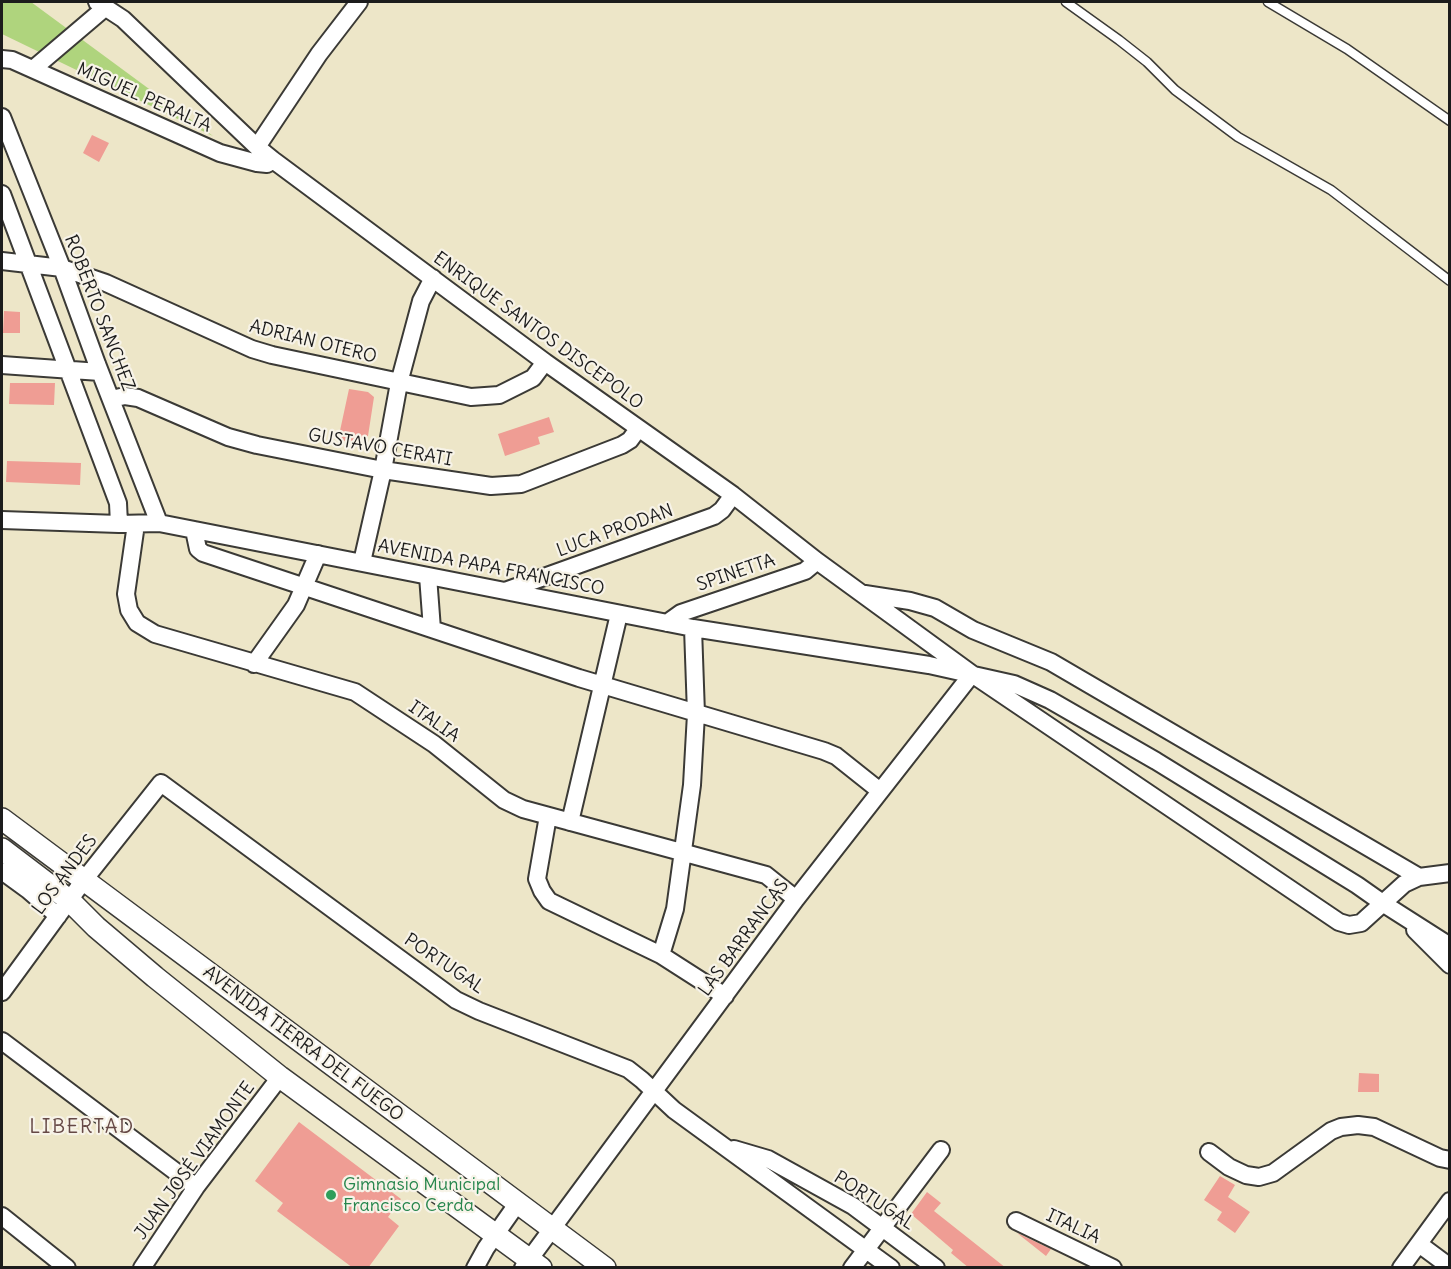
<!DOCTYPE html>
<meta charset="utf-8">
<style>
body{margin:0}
#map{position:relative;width:1451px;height:1269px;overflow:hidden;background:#ede6c8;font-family:Delius,sans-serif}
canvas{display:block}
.frame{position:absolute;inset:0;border:3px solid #1c1c1c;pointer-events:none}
</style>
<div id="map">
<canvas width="1451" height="1269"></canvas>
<div class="frame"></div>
</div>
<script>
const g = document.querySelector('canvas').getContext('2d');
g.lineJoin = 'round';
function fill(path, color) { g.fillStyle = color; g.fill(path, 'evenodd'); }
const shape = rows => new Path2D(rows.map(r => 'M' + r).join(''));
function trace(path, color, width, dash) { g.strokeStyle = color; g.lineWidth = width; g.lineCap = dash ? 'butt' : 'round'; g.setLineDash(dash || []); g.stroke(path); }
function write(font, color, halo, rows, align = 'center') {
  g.font = font + ' Delius,sans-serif'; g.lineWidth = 4.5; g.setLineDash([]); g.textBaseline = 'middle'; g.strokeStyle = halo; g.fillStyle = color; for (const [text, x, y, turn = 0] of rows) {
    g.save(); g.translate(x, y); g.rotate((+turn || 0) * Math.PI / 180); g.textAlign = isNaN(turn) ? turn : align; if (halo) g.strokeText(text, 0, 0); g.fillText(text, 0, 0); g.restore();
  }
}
const green = shape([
 [2,2,31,2,213,136,2,34]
]);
const building = shape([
 [92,135,109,143,99,162,83,153],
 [4,311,20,312,20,333,3,333],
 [10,383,55,383,54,405,9,404],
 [349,389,368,392,374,397,368,436,355,442,338,440],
 [549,417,554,432,538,437,540,444,505,456,498,434],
 [7,461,81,463,80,485,6,482],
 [1359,1073,1379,1074,1379,1092,1358,1092],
 [299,1122,401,1199,388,1217,399,1226,368,1268,353,1268,277,1211,283,1203,255,1181],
 [1220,1176,1235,1185,1228,1197,1250,1212,1235,1233,1217,1220,1222,1212,1204,1200],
 [927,1192,941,1203,934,1211,1006,1268,969,1268,951,1253,953,1250,911,1214],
 [1017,1233,1051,1249,1046,1256]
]);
const service = shape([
 [1066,2,1119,40,1147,62,1175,90,1238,137,1331,190,1450,281],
 [1268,2,1347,49,1450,121]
]);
const minor = shape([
 [97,2,123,19,257,147,273,160,545,362,733,495,817,561,972,674,1339,922,1349,925,1361,923,1404,884,1419,877,1450,873],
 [2,59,12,60,220,153,257,163,267,164,273,160],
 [33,69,106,7],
 [2,117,62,268,97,364,159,523],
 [257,147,319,54,359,2],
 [2,194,118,503,119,524],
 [2,261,62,268,106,283,252,349,272,355,471,397,499,395,533,378,545,362],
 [2,365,100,372],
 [111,399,125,396,138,398,228,437,257,445,383,470,491,486,521,484,622,445,630,440,638,429],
 [2,520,119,524,159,523,693,628,929,665,1014,684,1050,700,1156,761,1357,885,1384,904,1450,946],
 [136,524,126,594,129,610,137,623,155,634,355,692,434,744,504,800,523,809,766,875,796,899],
 [194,530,198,549,203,553,579,678,824,751,836,756,880,791],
 [362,562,383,470,399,383,421,301,433,278],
 [428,576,432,629],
 [505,591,714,516,722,510,733,495],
 [865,594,910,601,935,608,973,630,1051,662,1419,877],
 [667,623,681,613,805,571,817,561],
 [254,664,296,605,318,554],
 [548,816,537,879,542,891,549,901,661,955,725,996],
 [570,822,619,614],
 [2,871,28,890,58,916],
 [1415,930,1450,965],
 [661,955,675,909,692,785,696,714,693,628],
 [2,992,84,880,161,783,456,1000,479,1011,628,1069,642,1080,674,1110,891,1268],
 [2,1041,196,1187],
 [734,1149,768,1159,853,1206,936,1268],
 [1209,1152,1229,1167,1246,1175,1259,1177,1273,1173,1331,1131,1341,1127,1358,1125,1374,1127,1440,1158,1450,1160],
 [2,1216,67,1268],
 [1016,1221,1113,1268],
 [1419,1244,1450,1267],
 [142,1268,196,1187,280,1077],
 [475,1268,486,1248,517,1204],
 [523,1268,796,899,972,674],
 [852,1268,941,1150],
 [1401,1268,1450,1201]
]);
const tertiary = shape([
 [2,819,605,1268],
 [2,849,69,900,96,927,155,977,280,1077,541,1268]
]);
const markers = [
 [331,1195,6,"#2e9e5b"]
];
const streetNames = [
 ["MIGUEL PERALTA",144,98,24],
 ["ROBERTO SANCHEZ",99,313,69],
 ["ENRIQUE SANTOS DISCEPOLO",538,331,36],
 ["ADRIAN OTERO",313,342,14],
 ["GUSTAVO CERATI",380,448,10],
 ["LUCA PRODAN",615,531,-20],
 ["AVENIDA PAPA FRANCISCO",491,568,11],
 ["SPINETTA",736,573,-19],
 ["ITALIA",434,722,35],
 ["LOS ANDES",65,875,-53],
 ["LAS BARRANCAS",744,938,-54],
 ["PORTUGAL",444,964,34],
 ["AVENIDA TIERRA DEL FUEGO",303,1044,37],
 ["JUAN JOSÉ VIAMONTE",195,1161,-54],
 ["PORTUGAL",874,1201,33],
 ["ITALIA",1073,1227,25]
];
const leisureNames = [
 ["Gimnasio Municipal",343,1185],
 ["Francisco Cerda",343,1206]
];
const neighbourhoodNames = [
 ["LIBERTAD",82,1127]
];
fill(green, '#afd47d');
fill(building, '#ef9d94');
trace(service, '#3b3a36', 11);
trace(minor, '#3b3a36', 20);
trace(tertiary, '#3b3a36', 24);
trace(service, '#fff', 8);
trace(minor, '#fff', 16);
trace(tertiary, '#fff', 21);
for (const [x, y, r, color] of markers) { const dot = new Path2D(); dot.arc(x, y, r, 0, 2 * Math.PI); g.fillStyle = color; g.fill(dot); trace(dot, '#f7f3e8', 2); }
write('18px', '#1c1c1c', '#f7f3e8', streetNames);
write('18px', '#27864d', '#f7f3e8', leisureNames, 'left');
g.letterSpacing = '1.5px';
write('20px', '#664946', '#f7f3e8', neighbourhoodNames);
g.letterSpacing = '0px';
</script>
